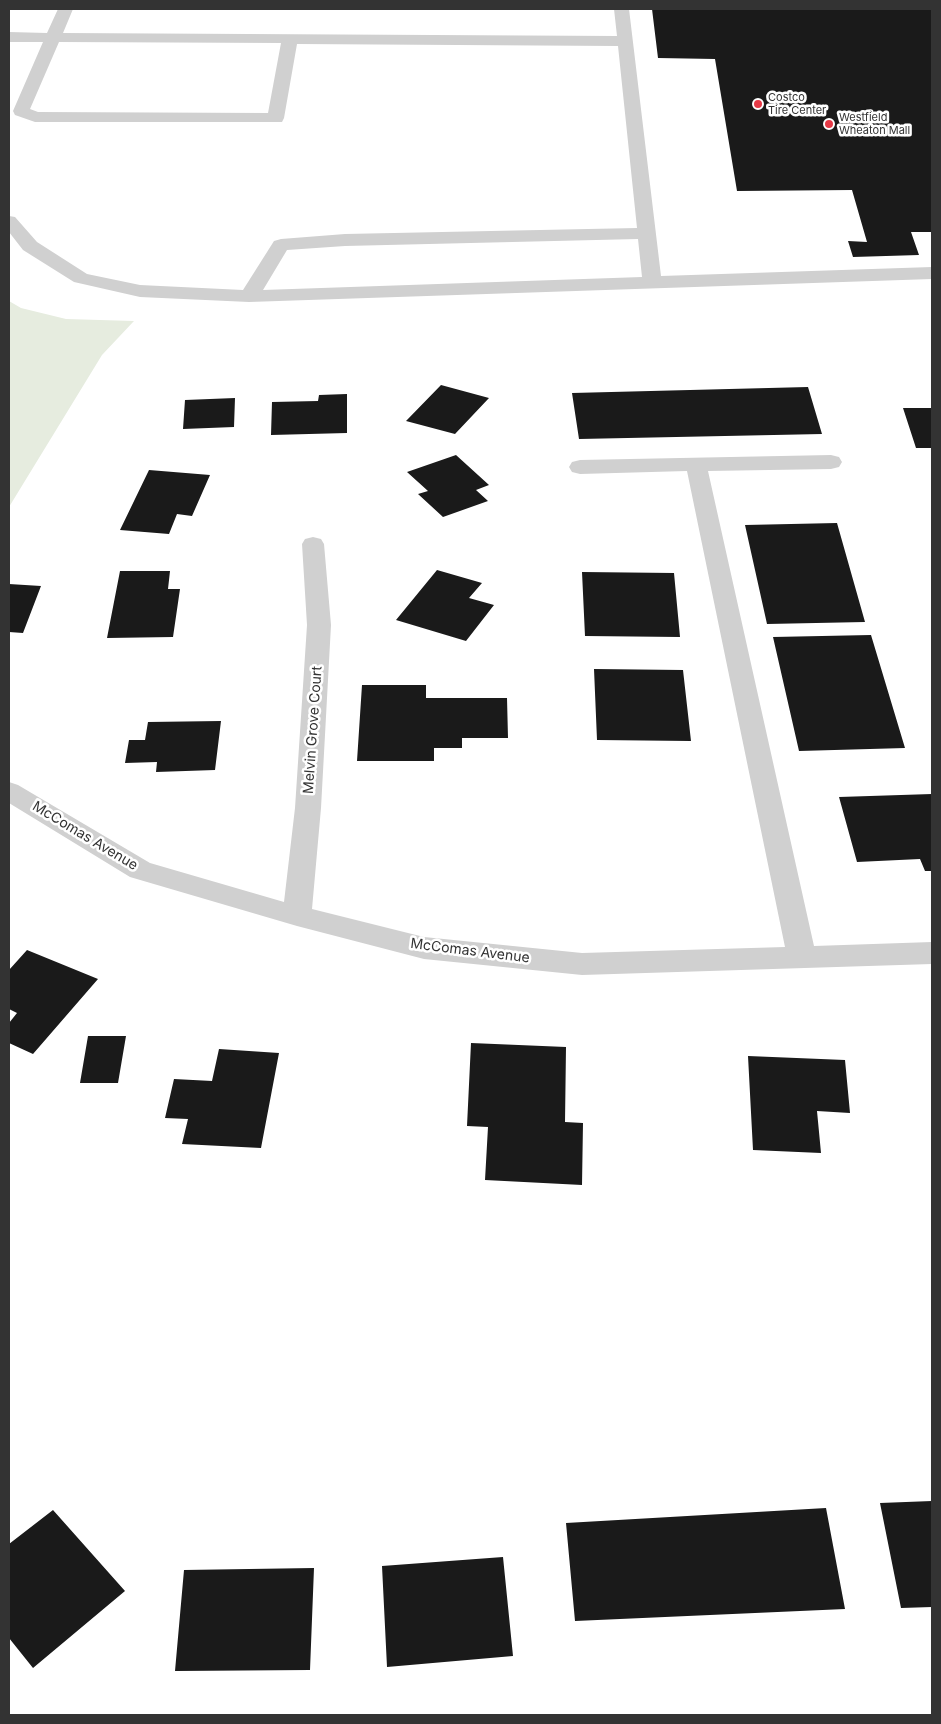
<!DOCTYPE html>
<style>
body{margin:0}
#map{position:relative;width:941px;height:1724px;overflow:hidden;background:#fff;font-family:Inter,sans-serif}
canvas{display:block}
.frame{position:absolute;inset:0;border:10px solid #333;pointer-events:none}
</style>
<div id="map">
<canvas width="941" height="1724"></canvas>
<div class="frame"></div>
</div>
<script>
const g = document.querySelector('canvas').getContext('2d');
g.lineJoin = 'round';
function fill(path, color) { g.fillStyle = color; g.fill(path, 'evenodd'); }
const shape = rows => new Path2D(rows.map(r => 'M' + r).join(''));
function trace(path, color, width, dash) { g.strokeStyle = color; g.lineWidth = width; g.lineCap = dash ? 'butt' : 'round'; g.setLineDash(dash || []); g.stroke(path); }
function write(font, color, halo, rows, align = 'center') {
  g.font = font + ' Inter,sans-serif'; g.lineWidth = 5; g.setLineDash([]); g.textBaseline = 'middle'; g.strokeStyle = halo; g.fillStyle = color; for (const [text, x, y, turn = 0] of rows) {
    g.save(); g.translate(x, y); g.rotate((+turn || 0) * Math.PI / 180); g.textAlign = isNaN(turn) ? turn : align; if (halo) g.strokeText(text, 0, 0); g.fillText(text, 0, 0); g.restore();
  }
}
const green = shape([
 [9,301,21,308,66,319,134,321,102,355,9,507]
]);
const building = shape([
 [652,9,932,9,932,232,911,232,919,255,853,257,848,241,867,242,852,190,737,191,715,59,658,58],
 [441,385,489,398,455,434,406,421],
 [808,387,822,434,579,439,572,393],
 [347,394,347,433,271,435,272,402,318,401,319,395],
 [235,398,234,427,183,429,185,400],
 [903,408,932,408,932,448,916,448],
 [456,455,489,485,476,490,488,501,443,517,418,494,428,491,407,472],
 [149,470,210,475,192,516,177,514,169,534,120,530],
 [837,523,865,622,767,624,745,525],
 [437,570,482,583,469,598,494,605,466,641,396,620],
 [120,571,170,571,168,589,180,589,173,637,107,638],
 [582,572,674,573,680,637,585,636],
 [9,584,41,586,23,633,9,632],
 [871,635,905,748,799,751,773,637],
 [594,669,683,670,691,741,597,740],
 [362,685,426,685,426,698,507,698,508,738,462,738,462,748,434,748,434,761,357,761],
 [221,721,215,770,156,772,157,762,125,763,129,740,145,740,148,722],
 [932,794,932,871,925,871,920,859,857,862,839,797],
 [27,950,98,979,33,1054,9,1043,9,1023,17,1013,9,1009,9,970],
 [88,1036,126,1036,118,1083,80,1083],
 [471,1043,566,1047,565,1122,583,1123,582,1185,485,1180,488,1127,467,1126],
 [219,1049,279,1053,261,1148,182,1144,188,1119,165,1118,174,1079,212,1081],
 [748,1056,845,1060,850,1113,817,1111,821,1153,753,1150],
 [932,1501,932,1607,901,1608,880,1503],
 [826,1508,845,1609,575,1621,566,1523],
 [53,1510,125,1591,33,1668,9,1638,9,1544],
 [503,1557,513,1656,387,1667,382,1566],
 [314,1568,310,1670,175,1671,184,1570]
]);
const minor = shape([
 [58,9,73,9,63,33,617,36,614,9,629,9,661,276,932,267,932,279,249,302,140,297,74,282,23,250,9,232,9,216,15,217,37,242,87,274,140,285,243,290,274,241,281,239,345,234,637,228,618,46,297,44,284,118,282,122,35,122,15,115,13,111,43,42,9,42,9,32,47,33,58,9],
 [59,42,281,43,268,113,38,112,30,109,59,42],
 [638,239,642,277,263,290,287,250,345,246,638,239],
 [831,455,839,457,842,462,839,467,831,469,708,471,814,946,932,942,932,964,582,975,424,959,297,926,130,877,9,803,9,782,18,785,150,863,284,902,295,808,307,625,302,544,305,539,313,537,321,539,324,544,331,625,321,808,312,909,424,937,582,953,785,947,687,471,580,474,572,472,569,467,572,462,580,460,831,455]
]);
const markers = [
 [758,104,5,"#e63946"],
 [829,124,5,"#e63946"]
];
const farPoinames = [
 ["Costco",768,98],
 ["Tire Center",768,111],
 ["Westfield",839,118],
 ["Wheaton Mall",839,131]
];
const streetNames = [
 ["Melvin Grove Court",313,730,-86],
 ["McComas Avenue",85,836,31],
 ["McComas Avenue",470,951,7]
];
fill(green, '#e6ecdf');
fill(building, '#1a1a1a');
fill(minor, '#d0d0d0');
for (const [x, y, r, color] of markers) { const dot = new Path2D(); dot.arc(x, y, r, 0, 2 * Math.PI); g.fillStyle = color; g.fill(dot); trace(dot, '#fff', 2); }
write('11px', '#333', '#fff', farPoinames, 'left');
write('14px', '#333', '#fff', streetNames);
</script>
